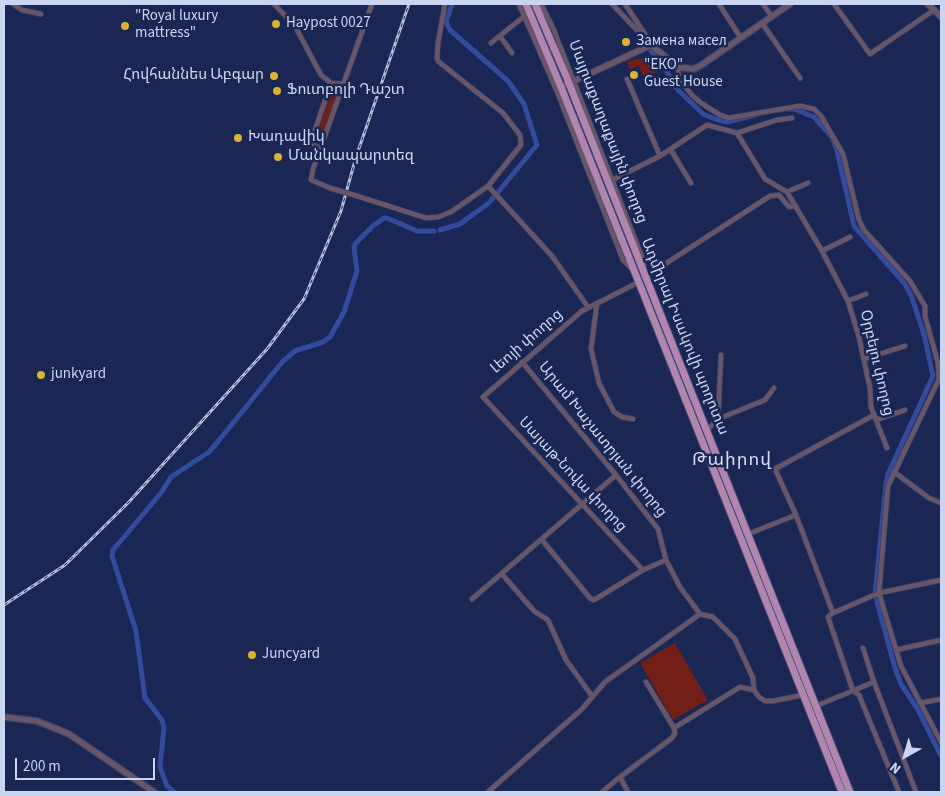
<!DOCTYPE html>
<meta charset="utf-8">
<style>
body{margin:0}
#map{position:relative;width:945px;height:796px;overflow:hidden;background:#1a2654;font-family:"Source Sans 3",sans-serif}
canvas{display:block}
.frame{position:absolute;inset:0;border:5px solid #cad5f2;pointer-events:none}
.north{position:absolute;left:880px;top:731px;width:50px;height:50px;-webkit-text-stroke:4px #1a2654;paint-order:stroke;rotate:219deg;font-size:14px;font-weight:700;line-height:20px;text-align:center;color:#cad5f2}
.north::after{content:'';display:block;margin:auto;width:18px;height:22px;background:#cad5f2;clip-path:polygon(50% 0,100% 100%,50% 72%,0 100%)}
.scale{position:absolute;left:15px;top:758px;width:140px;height:22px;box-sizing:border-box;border:2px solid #cad5f2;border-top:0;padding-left:6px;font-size:15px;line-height:18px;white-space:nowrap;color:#cad5f2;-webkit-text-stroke:4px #1a2654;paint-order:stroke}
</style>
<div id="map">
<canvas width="945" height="796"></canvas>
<div class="frame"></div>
<div class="north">N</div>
<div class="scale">200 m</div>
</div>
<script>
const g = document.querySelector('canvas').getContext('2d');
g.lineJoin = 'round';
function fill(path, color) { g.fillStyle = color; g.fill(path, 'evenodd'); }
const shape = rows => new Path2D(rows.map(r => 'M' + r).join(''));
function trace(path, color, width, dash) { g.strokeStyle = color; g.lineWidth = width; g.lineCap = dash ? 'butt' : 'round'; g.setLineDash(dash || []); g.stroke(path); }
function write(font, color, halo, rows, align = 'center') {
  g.font = font + ' "Source Sans 3","Noto Sans Armenian",sans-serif'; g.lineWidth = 5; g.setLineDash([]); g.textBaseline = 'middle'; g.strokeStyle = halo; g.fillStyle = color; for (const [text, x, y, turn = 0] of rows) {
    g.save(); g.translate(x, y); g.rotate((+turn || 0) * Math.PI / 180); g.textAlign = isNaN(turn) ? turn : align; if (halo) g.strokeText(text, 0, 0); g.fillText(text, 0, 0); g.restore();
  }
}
const green = shape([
 [649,56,659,71,644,78,639,66,630,69,627,62,639,58,640,60],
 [339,87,322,141,319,143,316,140,316,136,332,92],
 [675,643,708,700,673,720,640,663]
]);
const canal = shape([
 [651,51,661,62,678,90,703,114,715,119,727,122,755,115],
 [788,109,794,109,814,117,832,137,837,151,854,226,904,283,911,295,924,334,933,376,888,474,886,484,875,594,895,668,901,684,917,708,941,756],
 [387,218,417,231,434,231],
 [440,230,460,224,489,203,537,145,524,104,508,81,450,30,446,22,452,4],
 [174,792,167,786,160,767,164,728,162,720,145,698,136,631,112,556,113,550,161,493,171,477,209,452,216,444,283,361,295,351,323,342,330,337,344,312,357,271,354,247,355,244,373,226,384,218]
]);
const minor = shape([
 [13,4,22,10,41,14],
 [274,4,295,26,321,75,331,83,343,84],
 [519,4,556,89,623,260,633,270],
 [541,4,553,28,644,262,643,269],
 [612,4,651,45],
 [625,4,649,40],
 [719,4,741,38],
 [763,4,772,17],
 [834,4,870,54,934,10],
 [762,23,800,78],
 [500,36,512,53],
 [491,43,527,14],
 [678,67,679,79,692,95,701,103,720,115,729,118,800,106,814,109,821,116,843,154,859,220,864,230,910,281,925,306,925,316,938,363,939,379,888,486,879,593,901,666,941,742],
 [627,79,660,156],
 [737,133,765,179,787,192],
 [320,150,311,142,331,83],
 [671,150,691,183],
 [612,180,660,156,707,125,737,133,777,120,792,118],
 [488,186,552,256,588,307],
 [330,188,311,180,313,169,372,4],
 [787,192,822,251,848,301,859,337,870,388,871,407,887,448],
 [787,192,808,183],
 [354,195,426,218,438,217,451,212,488,186,521,145,520,135,503,113,439,62,437,59,438,43,445,4],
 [822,251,850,237],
 [645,277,770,196,779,195,789,207,796,206],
 [639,282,582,311,483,397,643,570],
 [848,301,866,294],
 [597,303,591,349,599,383,614,412,622,417,633,419],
 [864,359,905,346],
 [522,362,616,475,658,529,666,560,680,587,700,614],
 [718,419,721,355],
 [876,420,905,410],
 [706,431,718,419,765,400,774,388],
 [894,472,929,498,941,503],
 [796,515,775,469,874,415],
 [748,534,796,515,833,613,828,617,853,691,859,695,899,792],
 [542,540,590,598,594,600,643,570,666,560],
 [502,574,534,611,548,620,566,660,592,696],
 [472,599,616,475],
 [833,613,879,593,941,580],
 [700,614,713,617,735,639,753,678,754,690,759,697,765,701,773,701,803,695],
 [863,648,874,682,916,792],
 [896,650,941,640],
 [646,682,674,728],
 [920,703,941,699],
 [816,706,874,682],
 [620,777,628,792],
 [488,792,582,709,605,682,700,614],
 [602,792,620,777,672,738,675,733,674,728,740,687,754,690]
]);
const tertiary = shape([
 [928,4,941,17],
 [561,87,651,45,678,67,693,69,700,66,790,4],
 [4,717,37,721,69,734,154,792]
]);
const trunk = shape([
 [526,4,561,87,842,792],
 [535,4,566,76,850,792]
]);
const rail = shape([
 [4,605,65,565,128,503,267,349,304,299,341,211,356,157,409,4]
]);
const minorBridge = shape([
 [330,188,354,195]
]);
const markers = [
 [276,24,5,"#dcb233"],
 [125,26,5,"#dcb233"],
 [626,42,5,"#dcb233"],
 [634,75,5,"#dcb233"],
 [274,76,5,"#dcb233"],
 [277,91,5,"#dcb233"],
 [238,138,5,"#dcb233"],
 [278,157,5,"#dcb233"],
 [41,375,5,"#dcb233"],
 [252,655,5,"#dcb233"]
];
const poiNames = [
 ["\"Royal luxury",135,17],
 ["mattress\"",135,34],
 ["Haypost 0027",286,24],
 ["Замена масел",636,42],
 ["\"ЕКО\"",644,66],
 ["Guest House",644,83],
 ["Հովհաննես Աբգար",264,76,"right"],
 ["Ֆուտբոլի Դաշտ",287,91],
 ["Խադավիկ",248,138],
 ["Մանկապարտեզ",288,157],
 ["junkyard",51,375],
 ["Juncyard",262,655]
];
const streetNames = [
 ["Մայրաքաղաքային փողոց",607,132,69],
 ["Ադմիրալ Իսակովի պողոտա",684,337,68],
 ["Լեոյի փողոց",527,342,-41],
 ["Օրբելու փողոց",876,363,77],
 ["Արամ Խաչատրյան փողոց",602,440,51],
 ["Սայաթ-Նովա փողոց",572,475,47]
];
const quarterNames = [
 ["Թաիրով",732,461]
];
fill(green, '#721f18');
trace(canal, '#344a9c', 5);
trace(minor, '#36426d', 6);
trace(tertiary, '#36426d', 8);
trace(trunk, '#36426d', 9);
trace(minor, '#685567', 4.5);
trace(tertiary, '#685567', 5.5);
trace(trunk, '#b185ae', 7);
trace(rail, '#b3bedd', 3);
trace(rail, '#1a2654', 1, [4]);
trace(minorBridge, '#36426d', 6, []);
trace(minorBridge, '#685567', 4.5);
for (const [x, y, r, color] of markers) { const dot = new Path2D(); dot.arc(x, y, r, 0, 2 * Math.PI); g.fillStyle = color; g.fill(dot); trace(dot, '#1a2654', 2); }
write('15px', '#cad5f2', '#1a2654', poiNames, 'left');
write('15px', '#cad5f2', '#1a2654', streetNames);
g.letterSpacing = '1px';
write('18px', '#d4ddf5', '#1a2654', quarterNames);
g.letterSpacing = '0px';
</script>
